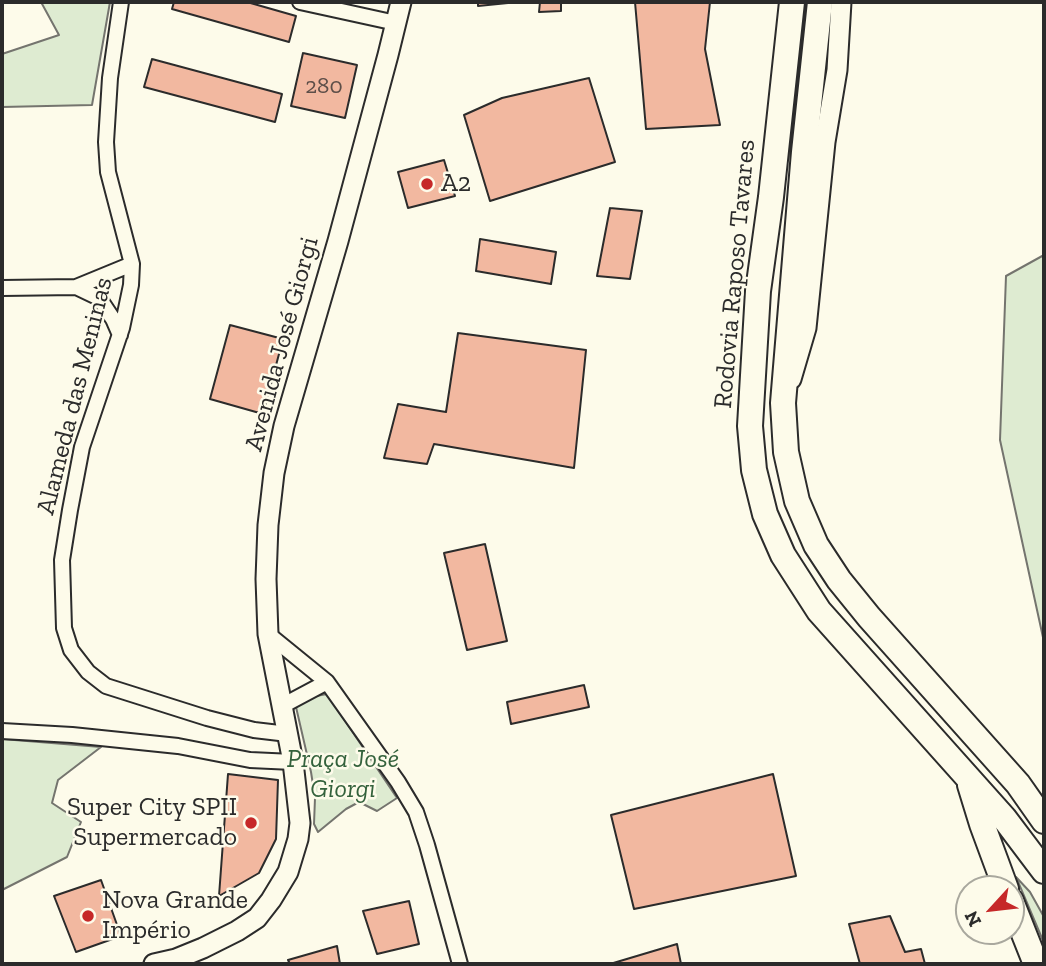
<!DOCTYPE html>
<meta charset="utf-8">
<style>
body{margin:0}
#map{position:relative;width:1046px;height:966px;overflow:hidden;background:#fdfbea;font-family:"Zilla Slab",serif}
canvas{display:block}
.frame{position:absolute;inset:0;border:4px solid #2b2b2b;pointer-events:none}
.north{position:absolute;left:955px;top:875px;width:70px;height:70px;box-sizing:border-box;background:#fdfbea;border:2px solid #a9a89e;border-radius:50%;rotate:243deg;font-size:19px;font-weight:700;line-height:28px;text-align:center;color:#2b2b2b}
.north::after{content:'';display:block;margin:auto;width:24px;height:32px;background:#c62828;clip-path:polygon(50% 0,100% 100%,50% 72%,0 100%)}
</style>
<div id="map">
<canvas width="1046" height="966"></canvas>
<div class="frame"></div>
<div class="north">N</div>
</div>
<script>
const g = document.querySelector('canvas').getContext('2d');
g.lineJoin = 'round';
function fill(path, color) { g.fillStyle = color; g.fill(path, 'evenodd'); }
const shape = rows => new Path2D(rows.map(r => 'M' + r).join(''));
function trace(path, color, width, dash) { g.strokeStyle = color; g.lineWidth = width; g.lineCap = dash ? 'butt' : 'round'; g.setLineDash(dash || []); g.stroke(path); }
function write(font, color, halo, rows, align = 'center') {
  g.font = font + ' "Zilla Slab",serif'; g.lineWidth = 5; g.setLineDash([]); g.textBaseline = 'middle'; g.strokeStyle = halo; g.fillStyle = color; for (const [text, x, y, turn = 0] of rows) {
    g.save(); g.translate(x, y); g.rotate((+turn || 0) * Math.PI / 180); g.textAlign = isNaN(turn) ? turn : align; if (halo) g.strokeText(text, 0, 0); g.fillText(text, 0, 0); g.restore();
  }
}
const green = shape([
 [41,2,110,2,92,105,2,107,2,54,59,35,41,2],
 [1044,255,1044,642,1000,440,1006,276,1044,255],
 [327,694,397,798,377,811,359,802,346,809,318,832,314,824,315,798,311,772,296,707,300,699,327,694],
 [2,739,101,747,58,780,52,803,81,822,67,857,2,890,2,739],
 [1016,877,1030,892,1044,917,1044,943,1016,877]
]);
const building = shape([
 [174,2,247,2,296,16,289,42,172,9,174,2],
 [478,2,518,2,478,6,478,2],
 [540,2,561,2,561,11,539,12,540,2],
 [635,2,710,2,705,49,720,125,646,129,635,2],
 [303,53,357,65,345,118,291,106,303,53],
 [152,59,282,94,275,122,144,87,152,59],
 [589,78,615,162,490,201,464,115,502,98,589,78],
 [444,160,455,196,408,208,398,172,444,160],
 [610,208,642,211,630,279,597,276,610,208],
 [480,239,556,252,551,284,476,271,480,239],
 [230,325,283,339,263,414,210,399,230,325],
 [458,333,586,350,574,468,434,444,427,464,384,458,398,404,446,412,458,333],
 [485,544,507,641,467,650,444,553,485,544],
 [584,685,589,707,511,724,507,702,584,685],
 [228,774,278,780,276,839,259,873,219,896,228,774],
 [773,774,796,876,634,909,611,815,773,774],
 [101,880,121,936,76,952,54,896,101,880],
 [409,901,419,944,377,954,363,911,409,901],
 [890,916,905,952,921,949,925,964,860,964,849,924,890,916],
 [677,944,681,964,610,964,677,944],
 [337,946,340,964,290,964,288,960,337,946]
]);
const street = shape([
 [121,2,110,78,106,142,108,172,132,264,131,285,122,328,82,447,70,510,62,560,64,628,71,650,88,672,106,686,207,718,254,730,288,734],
 [300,2,396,23],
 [76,287,99,298,113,319,120,335],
 [2,288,76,287,132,264],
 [268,634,327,682,398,782,416,812,427,845,460,964],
 [282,706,327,682],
 [2,731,72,735,178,746,250,760,293,762]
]);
const secondary = shape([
 [791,379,806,328,825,142,837,70,841,2],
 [154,964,176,959,203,948,237,931,257,918,271,900,288,872,298,839,300,823,293,762,268,634,266,579,268,525,274,473,284,426,338,241,388,55,401,2]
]);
const highway = shape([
 [792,2,771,197,758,291,750,426,754,470,765,514,783,555,819,611,1004,818,1044,871],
 [820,2,804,152,783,403,786,452,797,501,816,545,839,580,869,617,1018,784,1044,821],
 [970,785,982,824,1006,889],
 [1011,901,1036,964]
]);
const markers = [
 [427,184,7,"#c62828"],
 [251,823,7,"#c62828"],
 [88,916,7,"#c62828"]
];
const numberNames = [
 ["280",324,86]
];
const poiNames = [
 ["A2",441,184],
 ["Super City SPII",237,808,"right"],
 ["Supermercado",237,838,"right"],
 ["Nova Grande",102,901],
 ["Império",102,931]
];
const streetNames = [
 ["Rodovia Raposo Tavares",735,274,-85],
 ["Avenida José Giorgi",282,344,-75],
 ["Alameda das Meninas",75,396,-76]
];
const parkNames = [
 ["Praça José",343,760],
 ["Giorgi",343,790]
];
fill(green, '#deebd1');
trace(green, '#74746e', 2);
fill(building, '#f2b8a0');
trace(building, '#2b2b2b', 2);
trace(street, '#2b2b2b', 18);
trace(secondary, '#2b2b2b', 23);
trace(highway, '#2b2b2b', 28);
trace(street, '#fdfbea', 14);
trace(secondary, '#fdfbea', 19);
trace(highway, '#fdfbea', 24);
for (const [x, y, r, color] of markers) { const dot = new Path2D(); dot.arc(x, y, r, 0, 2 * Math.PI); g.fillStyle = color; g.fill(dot); trace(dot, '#fdfbea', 2.5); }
write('23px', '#5d4e48', null, numberNames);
write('26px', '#2b2b2b', '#fdfbea', poiNames, 'left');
write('26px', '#2b2b2b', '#fdfbea', streetNames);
write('italic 26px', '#34623c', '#fdfbea', parkNames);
</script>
